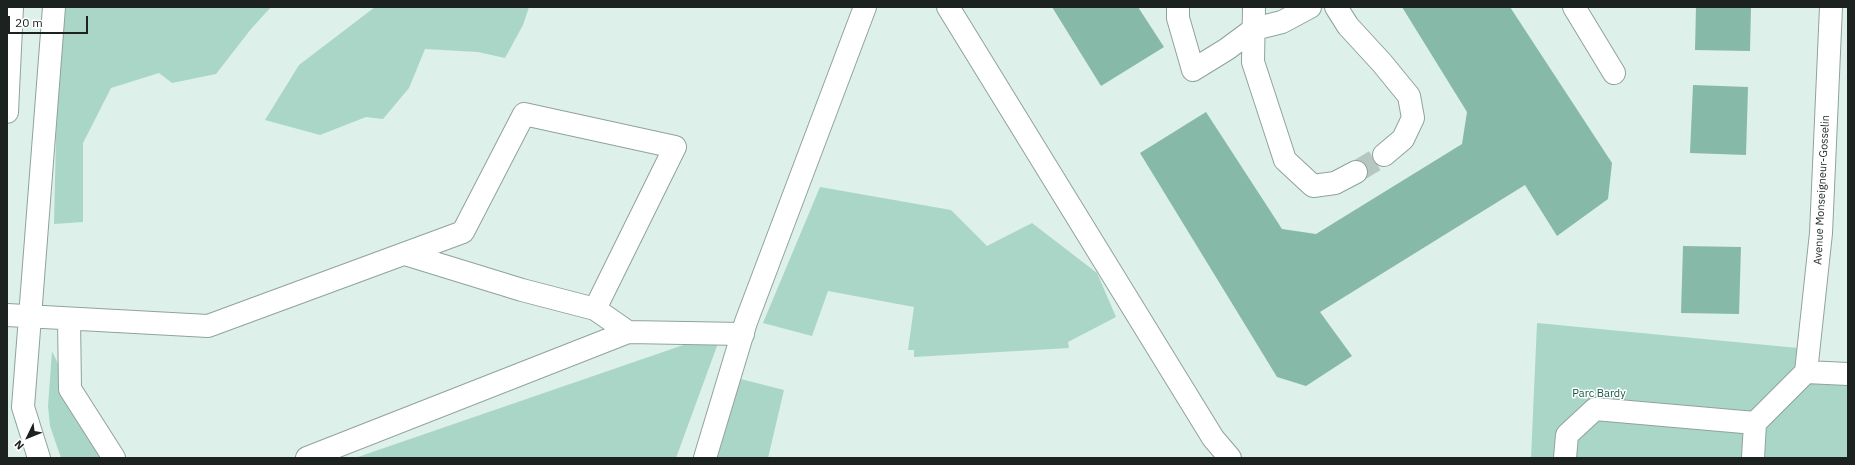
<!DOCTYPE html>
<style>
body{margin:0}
#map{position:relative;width:1855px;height:465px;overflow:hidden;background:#ddf0ea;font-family:"IBM Plex Sans",sans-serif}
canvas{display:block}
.frame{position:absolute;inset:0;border:8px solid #1b2220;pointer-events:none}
.north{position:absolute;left:8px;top:417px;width:40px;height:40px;-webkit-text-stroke:3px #fff;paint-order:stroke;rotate:227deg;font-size:11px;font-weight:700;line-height:16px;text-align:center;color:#1b2220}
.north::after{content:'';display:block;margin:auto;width:14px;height:18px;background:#1b2220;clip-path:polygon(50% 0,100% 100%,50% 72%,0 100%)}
.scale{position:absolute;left:8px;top:16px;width:80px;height:18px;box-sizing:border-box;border:2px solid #1b2220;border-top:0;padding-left:5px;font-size:12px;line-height:14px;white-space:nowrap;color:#1b2220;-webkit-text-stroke:3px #fff;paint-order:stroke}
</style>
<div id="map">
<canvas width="1855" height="465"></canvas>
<div class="frame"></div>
<div class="north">N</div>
<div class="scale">20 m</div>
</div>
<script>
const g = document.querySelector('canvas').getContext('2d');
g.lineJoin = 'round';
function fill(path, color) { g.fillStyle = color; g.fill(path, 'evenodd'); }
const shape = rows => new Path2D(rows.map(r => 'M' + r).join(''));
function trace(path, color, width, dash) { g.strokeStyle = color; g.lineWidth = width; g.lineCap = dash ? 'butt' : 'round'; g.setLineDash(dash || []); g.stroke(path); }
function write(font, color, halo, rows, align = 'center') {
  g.font = font + ' "IBM Plex Sans",sans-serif'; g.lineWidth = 3; g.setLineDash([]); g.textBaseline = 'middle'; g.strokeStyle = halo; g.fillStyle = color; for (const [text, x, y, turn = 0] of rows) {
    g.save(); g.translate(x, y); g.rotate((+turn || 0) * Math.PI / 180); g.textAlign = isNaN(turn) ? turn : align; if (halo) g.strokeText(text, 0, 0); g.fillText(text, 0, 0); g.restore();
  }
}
const green = shape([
 [59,7,271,7,251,29,216,74,172,83,159,73,111,88,83,143,83,222,54,224],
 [375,7,529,7,523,25,505,58,478,52,425,49,409,88,383,119,366,117,320,135,265,120,299,65],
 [820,187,951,210,987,246,1032,223,1097,273,1116,317,1068,342,1069,348,914,357,914,350,908,350,914,307,828,291,812,336,763,323],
 [1537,323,1808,349,1807,372,1848,374,1848,458,1531,458],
 [717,339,717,346,676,458,355,458,695,341],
 [52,351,92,437,113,458,61,458,50,426,48,406],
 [729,376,784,390,768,458,711,458]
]);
const building = shape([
 [1052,7,1138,7,1164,47,1101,86],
 [1402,7,1510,7,1612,163,1608,199,1557,236,1525,185,1320,312,1352,356,1306,386,1277,377,1140,153,1206,112,1282,229,1316,234,1462,144,1467,112],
 [1696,7,1751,7,1750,51,1695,50],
 [1693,85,1748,87,1746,155,1690,153],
 [1683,246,1741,247,1739,314,1681,313]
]);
const minorTunnel = shape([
 [1356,172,1384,155]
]);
const minor = shape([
 [948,7,1213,438,1230,458],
 [1178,7,1178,18,1193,70,1227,49,1254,29,1282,22,1310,7],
 [1254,7,1253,62,1285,160,1313,186,1335,183,1356,172],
 [1336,7,1348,26,1382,63,1409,96,1413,118,1403,139,1384,155],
 [1574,7,1614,73],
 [7,112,12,7],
 [405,254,522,290,595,309],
 [7,315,208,326,463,232,524,114,675,147,595,309,628,332,307,458],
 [69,319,70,389,114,458],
 [628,332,743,334],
 [1806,372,1821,233,1831,7],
 [1806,372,1848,374],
 [1755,423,1806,372],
 [39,458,23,407,54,7],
 [705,458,746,322,865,7],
 [1565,458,1567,435,1595,409,1755,423,1753,458]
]);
const streetNames = [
 ["Avenue Monseigneur-Gosselin",1822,190,-87]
];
const parkNames = [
 ["Parc Bardy",1599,394]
];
fill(green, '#aad6c8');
fill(building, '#87b9a9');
trace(minorTunnel, '#b6c7c2', 22, [22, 11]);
trace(minor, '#90a29c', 24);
trace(minor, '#fff', 22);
write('11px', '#1b2220', '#fff', streetNames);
write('11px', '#135546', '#fff', parkNames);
</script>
